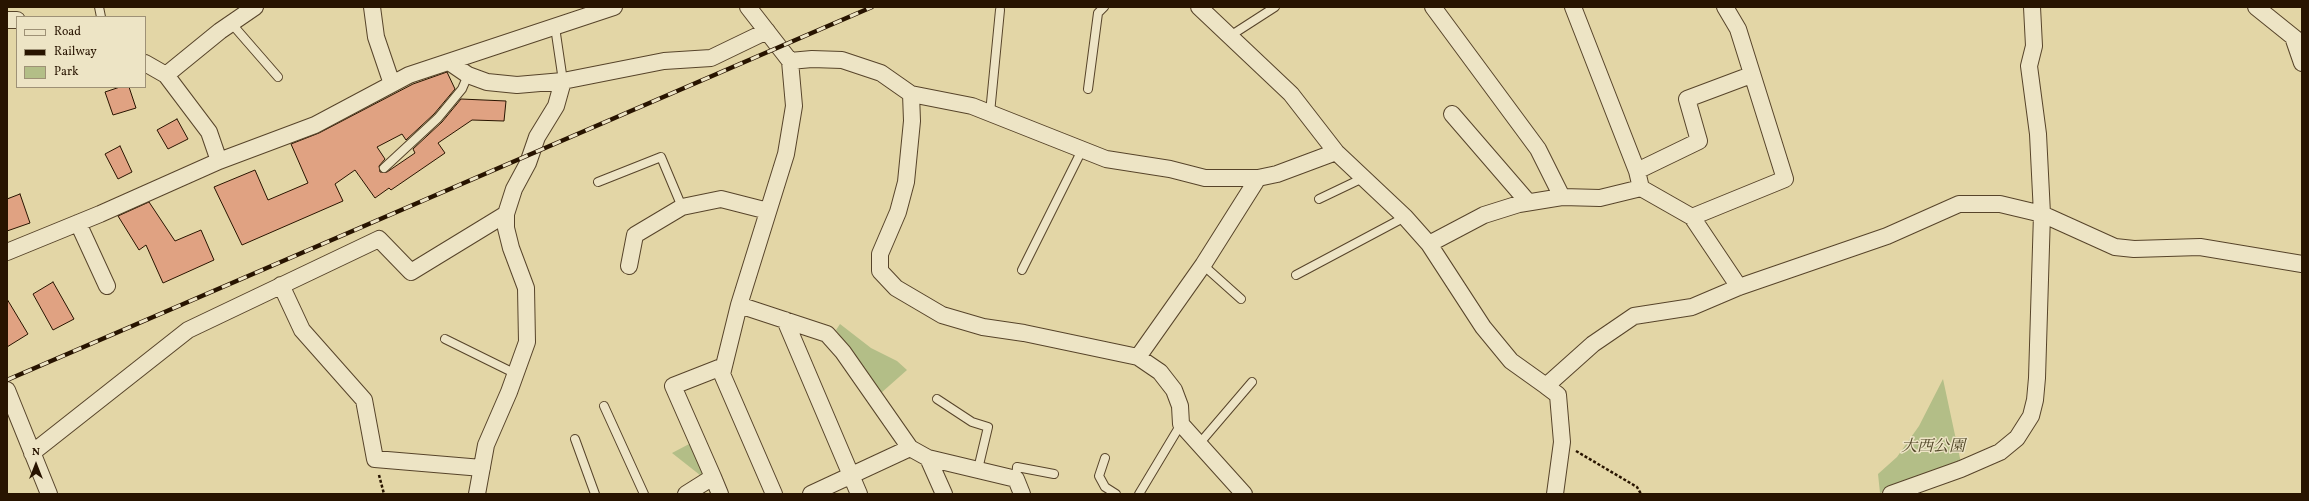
<!DOCTYPE html>
<meta charset="utf-8">
<style>
body{margin:0}
#map{position:relative;width:2309px;height:501px;overflow:hidden;background:#e3d6a6;font-family:Vollkorn,serif}
canvas{display:block}
.frame{position:absolute;inset:0;border:8px solid #281400;pointer-events:none}
.legend{position:absolute;left:16px;top:16px;width:130px;height:72px;box-sizing:border-box;background:#ede4c5;border:1px solid #9e9176;margin:0;padding:5px 7px;list-style:none;font-size:12px;color:#281400}
.legend li{display:flex;align-items:center;gap:8px;height:20px}
.legend b{width:20px;border:1px solid #9e9176}
.north{position:absolute;left:16px;top:445px;width:40px;height:40px;-webkit-text-stroke:3px #ede4c5;paint-order:stroke;rotate:0deg;font-size:11px;font-weight:700;line-height:16px;text-align:center;color:#281400}
.north::after{content:'';display:block;margin:auto;width:14px;height:18px;background:#281400;clip-path:polygon(50% 0,100% 100%,50% 72%,0 100%)}
</style>
<div id="map">
<canvas width="2309" height="501"></canvas>
<div class="frame"></div>
<ul class="legend">
<li><b style="height:5px;background:#ede4c5"></b>Road</li>
<li><b style="height:5px;background:#281400"></b>Railway</li>
<li><b style="height:11px;background:#b3be87"></b>Park</li>
</ul>
<div class="north">N</div>
</div>
<script>
const g = document.querySelector('canvas').getContext('2d');
g.lineJoin = 'round';
function fill(path, color) { g.fillStyle = color; g.fill(path, 'evenodd'); }
const shape = rows => new Path2D(rows.map(r => 'M' + r).join(''));
function trace(path, color, width, dash) { g.strokeStyle = color; g.lineWidth = width; g.lineCap = dash ? 'butt' : 'round'; g.setLineDash(dash || []); g.stroke(path); }
function write(font, color, halo, rows, align = 'center') {
  g.font = font + ' Vollkorn,"Noto Serif JP",serif'; g.lineWidth = 3; g.setLineDash([]); g.textBaseline = 'middle'; g.strokeStyle = halo; g.fillStyle = color; for (const [text, x, y, turn = 0] of rows) {
    g.save(); g.translate(x, y); g.rotate((+turn || 0) * Math.PI / 180); g.textAlign = isNaN(turn) ? turn : align; if (halo) g.strokeText(text, 0, 0); g.fillText(text, 0, 0); g.restore();
  }
}
const green = shape([
 [840,324,871,348,897,361,907,370,881,393,836,330],
 [1943,379,1961,463,1880,493,1878,474,1897,457,1919,426],
 [691,443,705,479,672,453]
]);
const building = shape([
 [447,72,455,89,434,114,406,140,402,134,377,147,385,159,379,166,380,172,387,172,415,153,413,149,442,122,461,99,506,101,504,121,472,120,438,143,445,153,391,190,389,188,375,198,355,170,335,184,343,201,242,245,214,187,255,170,268,200,308,183,291,144,319,133,413,84,447,72],
 [120,87,129,87,136,108,113,115,105,92,120,87],
 [177,119,188,139,168,149,157,130,177,119],
 [120,146,132,172,118,179,105,154,120,146],
 [20,194,30,223,7,231,7,199,20,194],
 [149,202,175,241,201,230,214,260,163,283,146,245,139,250,118,216,149,202],
 [53,282,74,319,53,330,33,294,53,282],
 [7,299,28,334,7,347,7,299]
]);
const path = shape([
 [1576,451,1637,487,1641,494],
 [379,475,384,494]
]);
const lane = shape([
 [99,7,101,17],
 [231,23,278,77],
 [555,27,563,81],
 [1230,36,1275,7],
 [1088,89,1098,13,1104,7],
 [990,113,1000,10],
 [384,168,438,118,462,89,468,75],
 [598,182,661,157,682,207],
 [1319,199,1363,178],
 [1203,265,1241,299],
 [1022,270,1082,150],
 [1296,275,1405,217],
 [445,339,516,374],
 [937,399,972,422,988,427,978,469],
 [604,406,644,494],
 [575,439,595,494],
 [1199,444,1252,382],
 [1105,458,1099,476,1105,487,1116,494],
 [1016,479,1017,467,1054,474],
 [1139,494,1181,424]
]);
const street = shape([
 [372,7,376,37,392,84],
 [748,7,790,61,794,106,786,154,739,305,722,374,774,494],
 [1199,7,1291,94,1336,152,1405,217,1429,244,1483,327,1511,361,1546,386],
 [1433,7,1538,149,1562,197],
 [1573,7,1637,171,1641,188],
 [2256,7,2302,44],
 [7,20,17,20],
 [2293,37,2302,63],
 [790,61,812,59,842,60,881,73,911,94,972,106,1106,159,1170,169,1205,178,1258,178,1277,174,1336,152],
 [449,62,468,75,487,82,517,85,563,81,664,61,711,58,767,31],
 [145,63,166,75,209,132,219,161],
 [166,75,220,31,255,7],
 [911,94,912,121,906,182,898,212,880,254,880,271,896,288,942,315,983,327,1024,333,1138,357,1160,372,1174,390,1180,406,1181,424,1244,494],
 [1452,114,1528,202],
 [1637,171,1699,141,1687,99,1751,75],
 [1692,217,1785,179,1738,29,1725,7],
 [78,223,107,286],
 [1429,244,1484,215,1519,204,1562,197,1600,198,1641,188,1692,217,1739,287],
 [7,252,100,214,219,161,315,125,409,75,614,7],
 [629,266,635,235,682,207,721,199,768,211],
 [281,285,302,330,364,400,375,459,482,468],
 [739,305,827,334,843,352,910,448],
 [785,320,859,494],
 [1138,357,1203,265,1258,178],
 [7,390,49,494],
 [32,453,188,330,379,239,411,272,506,214],
 [928,458,944,494],
 [713,477,720,494],
 [477,494,486,445,509,392,527,342,526,288,511,248,506,228,506,214,514,189,528,163,537,137,556,106,563,81],
 [686,494,713,477,673,386,724,366],
 [811,494,910,448,928,458,1016,479,1022,494],
 [1555,494,1562,442,1558,395,1546,386,1593,344,1634,316,1692,307,1739,287,1887,236,1959,204,2000,204,2042,214,2115,247,2134,249,2200,247,2302,264],
 [1891,494,1961,469,2000,452,2017,438,2031,416,2035,400,2037,378,2042,214,2038,134,2029,66,2034,46,2032,7]
]);
const rail = shape([
 [7,380,872,7]
]);
const parkNames = [
 ["大西公園",1933,448]
];
fill(green, '#b3be87');
fill(building, '#e0a282');
trace(building, '#281400', 1);
trace(lane, '#57442a', 10);
trace(street, '#57442a', 18);
trace(path, '#281400', 2.5, [3, 2]);
trace(lane, '#ede4c5', 8);
trace(street, '#ede4c5', 16);
trace(rail, '#281400', 4.5);
trace(rail, '#ede4c5', 3, [9]);
write('italic 16px', '#524728', '#ede4c5', parkNames);
</script>
